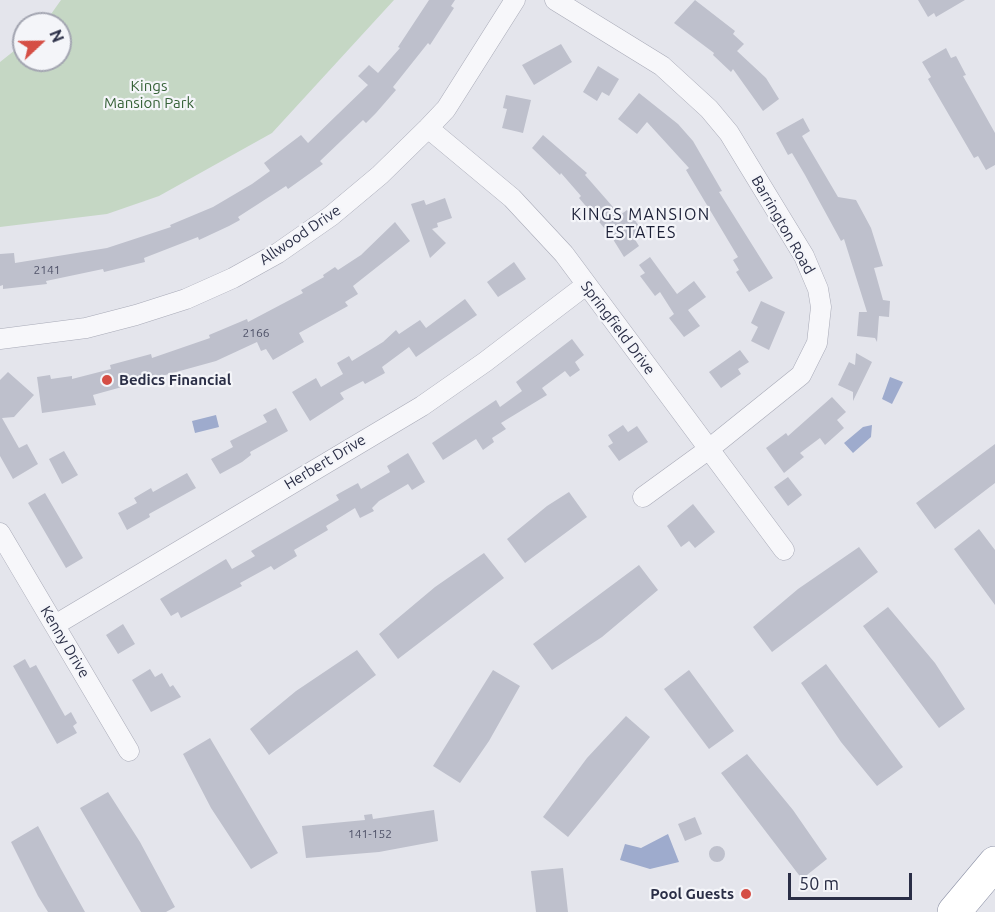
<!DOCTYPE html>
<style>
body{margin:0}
#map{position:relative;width:995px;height:912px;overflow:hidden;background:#e4e5ec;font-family:Ubuntu,sans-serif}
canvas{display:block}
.north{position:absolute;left:12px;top:12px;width:60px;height:60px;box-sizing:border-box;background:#f4f5f9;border:2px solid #a3a5b1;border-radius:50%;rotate:68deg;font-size:16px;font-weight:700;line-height:24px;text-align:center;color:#2a2e46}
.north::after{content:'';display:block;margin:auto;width:21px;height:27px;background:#d54e45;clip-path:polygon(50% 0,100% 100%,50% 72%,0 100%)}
.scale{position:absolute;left:788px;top:873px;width:124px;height:27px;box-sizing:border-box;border:3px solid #2a2e46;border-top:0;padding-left:8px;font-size:18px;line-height:21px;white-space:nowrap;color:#2a2e46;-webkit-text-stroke:4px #f4f5f9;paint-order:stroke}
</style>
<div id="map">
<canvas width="995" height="912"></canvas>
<div class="north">N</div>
<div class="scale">50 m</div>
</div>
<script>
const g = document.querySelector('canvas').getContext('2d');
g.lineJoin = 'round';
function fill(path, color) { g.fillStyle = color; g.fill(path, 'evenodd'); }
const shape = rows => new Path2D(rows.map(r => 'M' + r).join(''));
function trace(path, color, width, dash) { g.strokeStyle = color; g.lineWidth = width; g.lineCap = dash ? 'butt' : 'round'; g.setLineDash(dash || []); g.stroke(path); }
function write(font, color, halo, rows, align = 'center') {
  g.font = font + ' Ubuntu,sans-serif'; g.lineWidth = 4.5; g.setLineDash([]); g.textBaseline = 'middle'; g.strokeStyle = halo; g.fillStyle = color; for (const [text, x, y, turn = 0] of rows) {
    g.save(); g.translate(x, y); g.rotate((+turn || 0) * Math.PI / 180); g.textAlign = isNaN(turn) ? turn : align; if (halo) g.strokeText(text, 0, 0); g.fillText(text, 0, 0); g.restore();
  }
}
const green = shape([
 [61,0,394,0,272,133,159,196,107,214,0,227,0,62,24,43,24,60,60,60,60,24,44,24]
]);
const water = shape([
 [890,377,903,382,892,404,882,399],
 [216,415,219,427,195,433,192,421],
 [872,425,871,437,853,453,844,443,863,427],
 [668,834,679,862,650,869,620,860,625,844,641,848]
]);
const building = shape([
 [429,0,455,0,451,6,454,8,430,45,428,43,393,87,396,90,376,113,366,123,363,120,320,161,323,164,288,189,286,186,238,217,240,220,229,226,199,240,198,237,144,258,145,262,104,272,103,269,46,281,47,284,3,289,3,285,0,286,0,254,14,253,15,263,107,248,171,227,170,225,213,207,252,184,270,171,264,163,301,135,308,143,368,85,358,76,369,65,378,73,400,48,398,47],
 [695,0,735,31,733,34,744,44,737,51,766,78,779,99,763,111,733,69,731,72,713,55,714,53,674,23],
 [918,0,965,0,936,17,934,13,928,17],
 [561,44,572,62,534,85,522,65],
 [946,48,951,58,956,56,966,75,963,76,995,133,995,165,986,170,978,156,974,158,928,79,931,77,922,62],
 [598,66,619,79,609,96,602,92,597,101,583,92],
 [639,93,678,124,693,141,722,191,719,192,773,278,749,292,736,272,739,270,733,260,738,257,686,170,689,168,647,122,637,134,618,119],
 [506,95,531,100,523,133,502,128,507,109,503,108],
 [803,118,810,131,802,136,838,197,856,200,871,228,883,266,874,268,883,300,890,301,889,317,879,316,877,342,875,338,857,336,859,312,867,312,844,239,841,241,805,175,792,153,788,155,776,133],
 [543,135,587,173,585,175,620,215,627,210,643,231,634,238,639,246,624,257,611,236,579,198,581,196,561,173,560,175,532,148],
 [445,198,452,218,437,223,438,227,432,229,446,243,430,258,411,204,424,200,426,205],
 [395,222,410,241,353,286,358,294,345,302,348,306,299,333,304,342,273,360,266,349,261,351,257,342,216,361,93,395,96,405,42,413,37,377,50,375,51,379,72,376,72,379,111,369,110,365,151,354,152,358,210,338,209,335,247,319,248,322,303,293,301,290,324,277,323,275,335,267,338,270,361,255],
 [650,257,677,294,694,281,706,297,688,310,700,326,684,337,669,318,674,314,660,292,655,296,640,276,645,273,639,265],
 [514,262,526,279,498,297,487,282],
 [465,299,477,315,416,357,409,347,382,367,385,373,365,384,363,381,340,393,344,399,310,421,292,392,316,378,321,387,343,374,337,363,349,356,352,361,383,342,396,330,399,334,420,320,426,328],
 [761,301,785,312,769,350,751,341,758,327,751,323],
 [572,339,584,355,575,362,580,370,570,377,565,371,542,388,547,395,501,423,506,429,492,438,494,442,483,450,476,439,443,460,432,443,496,400,500,407,522,391,516,382],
 [740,350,749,362,738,369,741,374,721,388,709,372],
 [856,353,872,362,853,401,853,392,838,385,849,362,855,365],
 [8,372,34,395,14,417,2,418,19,448,27,444,38,464,13,479,0,456,0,380],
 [832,397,846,412,837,420,844,428,825,445,820,438,800,453,804,457,784,473,766,448,786,433,788,436],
 [276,408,288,431,250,452,251,455,242,462,220,474,211,459,233,447,230,441,267,422,263,415],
 [623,425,628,432,637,426,648,442,619,461,608,446,613,443,608,435],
 [995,444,995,483,935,529,916,503],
 [64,451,78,475,62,484,49,459],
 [408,453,425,482,412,490,408,484,379,501,372,508,374,511,360,518,355,508,326,526,328,530,294,550,297,556,274,570,271,566,240,583,242,586,181,618,178,612,171,616,160,599,226,559,232,569,255,556,251,551,339,500,336,495,358,483,361,489,390,472,387,466],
 [187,473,196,488,149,514,150,517,127,530,118,513,137,503,134,498,151,488,153,492],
 [788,477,802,495,788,506,774,487],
 [569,492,587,517,525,563,507,539,547,506],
 [45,493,83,558,66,568,28,503],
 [693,504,715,532,695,548,689,541,681,547,667,526],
 [979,529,995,550,995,605,954,549],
 [859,547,878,572,772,652,753,627,798,589],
 [484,553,504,578,398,659,379,634,435,587],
 [639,565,658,590,602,637,552,670,533,644],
 [888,607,935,663,965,709,939,728,863,626],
 [123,624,135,644,118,654,106,635],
 [357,650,376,675,269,755,250,729,296,691],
 [25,659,30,668,36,665,65,716,71,712,77,723,73,726,77,733,57,744,13,666],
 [826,664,903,767,877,786,841,742,801,683],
 [150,669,155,677,162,673,170,687,173,685,181,697,151,712,132,680],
 [493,670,520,686,489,741,460,783,433,766],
 [689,670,734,731,709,749,664,689],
 [626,716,650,737,568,837,543,817,587,758],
 [210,738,278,853,251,869,211,808,183,754],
 [747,754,793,810,827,859,802,879,721,773],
 [108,792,140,842,175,907,166,912,141,912,80,808],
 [434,810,438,841,379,852,306,858,302,826,365,820,364,815,372,814,373,819],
 [695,817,702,834,685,841,678,824],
 [38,826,61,869,85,912,48,912,38,896,11,842],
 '709 854a8 8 0 1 1 16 0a8 8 0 1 1-16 0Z',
 [563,868,568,912,536,912,531,871]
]);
const minor = shape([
 [555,0,662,66,709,109,729,133,804,256,818,289,821,307,817,343,801,375,709,449,643,497],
 [428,128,512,198,564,254,784,550],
 [0,339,86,328,136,315,186,299,233,278,278,253,331,216,380,175,428,128,446,109,515,0],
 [0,533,129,751],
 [55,625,422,406,485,362,586,285]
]);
const motorway = shape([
 [954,912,995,863]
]);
const markers = [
 [107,380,6,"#d54e45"],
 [746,894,6,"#d54e45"]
];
const numberNames = [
 ["2141",47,270],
 ["2166",256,333],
 ["141-152",370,834]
];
const parkNames = [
 ["Kings",149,86],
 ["Mansion Park",149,103]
];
const streetNames = [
 ["Barrington Road",783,225,60],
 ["Allwood Drive",300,235,-34],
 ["Springfield Drive",618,328,53],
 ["Herbert Drive",325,462,-31],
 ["Kenny Drive",65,642,59]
];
const poiNames = [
 ["Bedics Financial",119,380],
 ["Pool Guests",734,894,"right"]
];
const neighbourhoodNames = [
 ["KINGS MANSION",641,215],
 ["ESTATES",641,233]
];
fill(green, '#c5d7c4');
fill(water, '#9eabcd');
fill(building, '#bec0cc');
trace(minor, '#a8aab7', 21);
trace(motorway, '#8a8fa4', 34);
trace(minor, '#f7f7fa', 20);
trace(motorway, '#fff', 33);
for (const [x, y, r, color] of markers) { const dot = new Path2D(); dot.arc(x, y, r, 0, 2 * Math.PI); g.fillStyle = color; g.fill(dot); trace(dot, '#f4f5f9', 2); }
write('12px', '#4f5268', null, numberNames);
write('15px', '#376238', '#f4f5f9', parkNames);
write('15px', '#2a2e46', '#f4f5f9', streetNames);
write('bold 15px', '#2a2e46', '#f4f5f9', poiNames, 'left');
g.letterSpacing = '1.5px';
write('16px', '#1c2037', '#f4f5f9', neighbourhoodNames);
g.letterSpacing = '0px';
</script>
